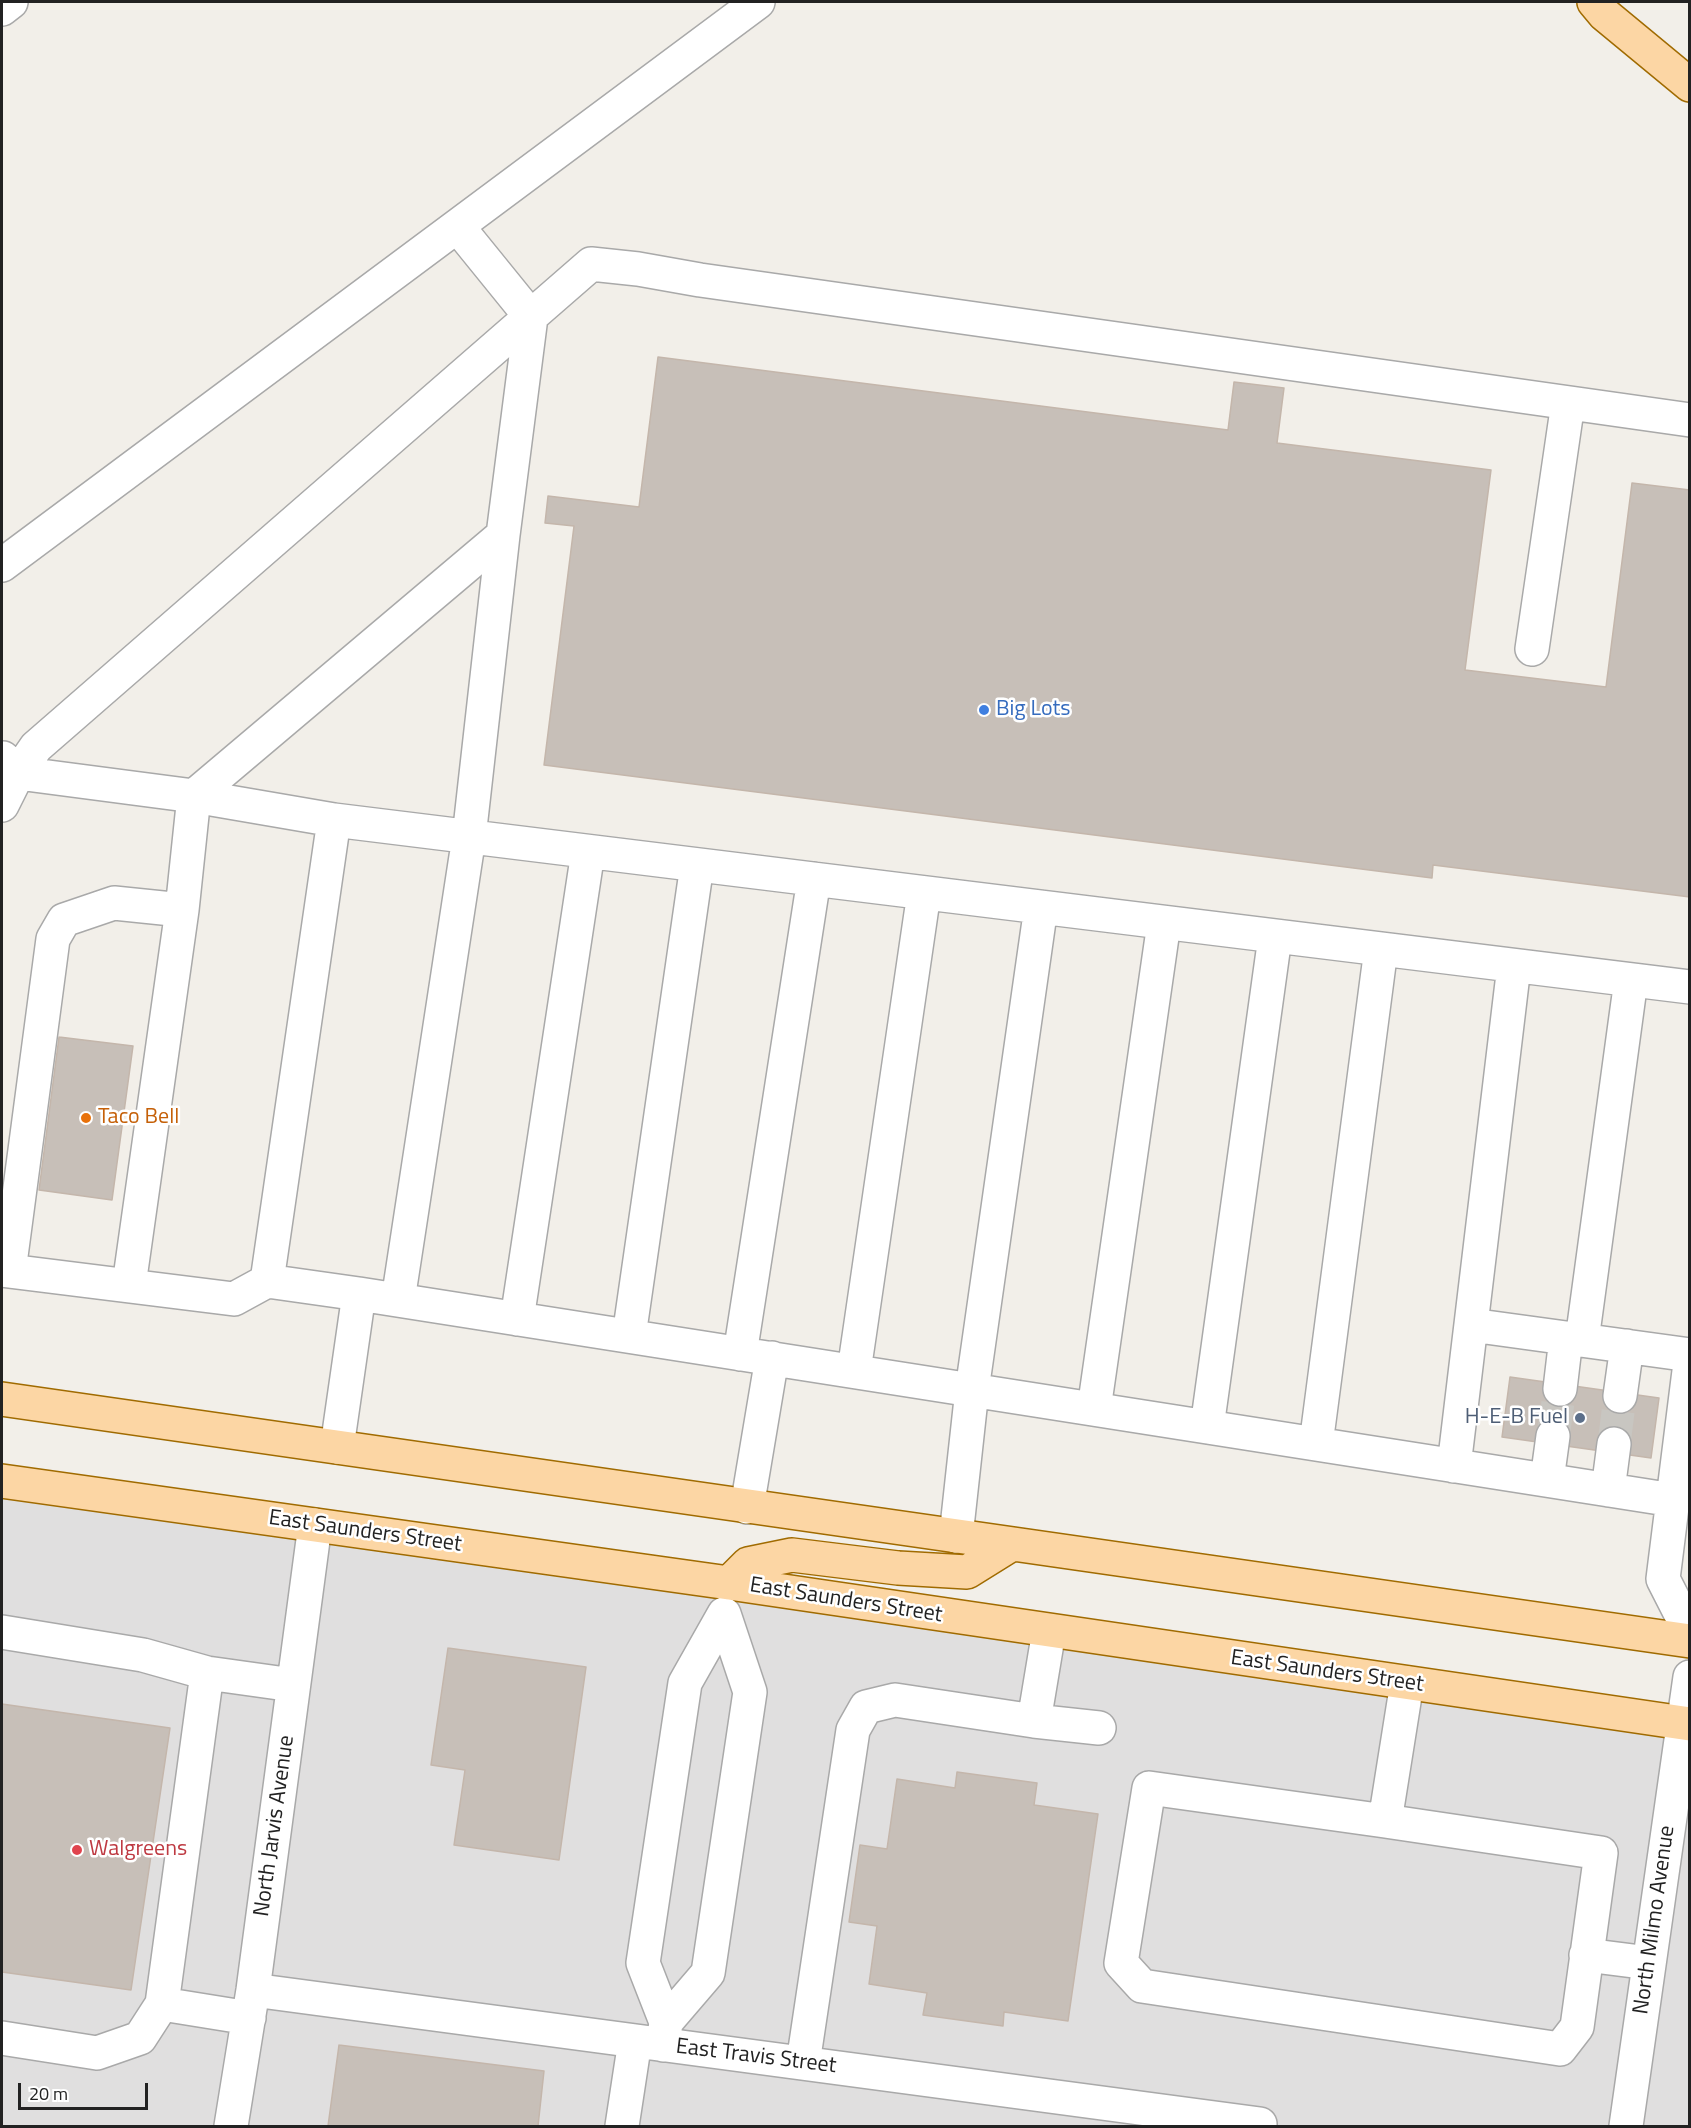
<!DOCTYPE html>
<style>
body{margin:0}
#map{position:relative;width:1691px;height:2128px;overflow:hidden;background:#f2efe9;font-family:"Titillium Web",sans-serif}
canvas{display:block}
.frame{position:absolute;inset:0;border:3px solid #222;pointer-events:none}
.scale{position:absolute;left:18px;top:2083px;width:130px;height:27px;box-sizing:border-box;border:3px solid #222;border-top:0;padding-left:8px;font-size:18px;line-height:21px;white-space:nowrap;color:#222;-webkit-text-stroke:4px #fff;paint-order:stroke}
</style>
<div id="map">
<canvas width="1691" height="2128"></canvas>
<div class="frame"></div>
<div class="scale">20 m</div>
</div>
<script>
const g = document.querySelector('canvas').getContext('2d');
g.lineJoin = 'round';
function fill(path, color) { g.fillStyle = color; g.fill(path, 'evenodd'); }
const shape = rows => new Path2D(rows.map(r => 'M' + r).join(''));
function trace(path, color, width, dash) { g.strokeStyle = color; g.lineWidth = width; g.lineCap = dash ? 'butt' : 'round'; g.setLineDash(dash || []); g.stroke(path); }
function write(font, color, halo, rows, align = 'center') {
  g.font = font + ' "Titillium Web",sans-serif'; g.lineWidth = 5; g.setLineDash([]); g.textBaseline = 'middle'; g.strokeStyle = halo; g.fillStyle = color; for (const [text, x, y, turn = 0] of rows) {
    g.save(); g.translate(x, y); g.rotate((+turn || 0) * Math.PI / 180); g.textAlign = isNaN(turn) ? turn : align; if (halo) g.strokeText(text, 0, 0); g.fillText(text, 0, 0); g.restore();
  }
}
const residential = shape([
 [2,1481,1689,1724,1689,2126,2,2126]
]);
const building = shape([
 [658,357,1228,430,1234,382,1284,388,1277,443,1491,470,1465,670,1606,687,1632,483,1690,490,1690,897,1433,865,1432,878,544,765,574,526,545,523,548,496,639,507,658,357],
 [59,1037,133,1046,112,1200,39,1190,59,1037],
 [1510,1377,1659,1398,1651,1458,1502,1437,1510,1377],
 [448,1648,586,1667,559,1860,454,1845,465,1770,431,1765,448,1648],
 [2,1704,170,1728,131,1990,2,1972,2,1704],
 [957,1772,1037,1783,1034,1805,1098,1814,1068,2021,1004,2012,1003,2026,923,2015,927,1993,869,1984,877,1926,849,1922,860,1845,887,1849,897,1779,955,1788,957,1772],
 [339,2045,544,2071,538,2126,328,2126,339,2045]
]);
const minorTunnel = shape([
 [1553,1436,1560,1389],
 [1614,1444,1620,1396]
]);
const minor = shape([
 [2,9,11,2],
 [2,565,758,2],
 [1532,649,1568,403],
 [2,805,18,773,3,758],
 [334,820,1690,987],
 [2,1270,234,1299,267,1281],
 [9,1271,53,939,64,920,114,903,182,910],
 [129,1285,182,910,194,796,503,535],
 [359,1294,1673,1500],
 [398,1300,469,837,503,535,531,317,458,227],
 [517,1319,588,852],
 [1471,1325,1690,1355],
 [629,1336,697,865],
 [1582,1340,1631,980],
 [740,1354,814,879],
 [1690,1363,1663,1579,1690,1632],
 [854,1371,924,893],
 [1560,1389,1566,1338],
 [1620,1396,1627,1346],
 [1094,1409,1164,923],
 [1207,1427,1275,937],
 [1316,1444,1381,949],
 [337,1447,359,1294,267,1281,334,820,194,796,18,773,36,747,591,264,638,269,700,280,1690,420],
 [1454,1466,1514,966],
 [1547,1480,1553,1436],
 [1608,1490,1614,1444],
 [747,1507,772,1358],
 [956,1536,972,1390,1041,907],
 [1049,1631,1034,1721,1099,1728],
 [2,1632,143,1655,207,1673,293,1685],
 [1385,1821,1601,1853,1577,2027,1560,2049,1142,1986,1121,1963,1149,1788,1385,1821,1407,1683],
 [1586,1955,1649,1963],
 [253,1990,1260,2124,1259,2126],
 [162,2004,207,1673],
 [2,2038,97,2053,140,2038,162,2004,249,2018],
 [663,2045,666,2022,643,1963,685,1683,724,1614,750,1692,708,1973,666,2022],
 [803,2063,853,1730,866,1707,895,1700,1034,1721],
 [231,2126,253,1990,315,1525],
 [622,2126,635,2041],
 [1626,2126,1690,1677]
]);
const major = shape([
 [1594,2,1604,14,1690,85],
 [2,1399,1690,1641],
 [2,1481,729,1583,1690,1724],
 [729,1583,748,1564,792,1555,898,1568,967,1572,1012,1544]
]);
const markers = [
 [984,710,6,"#3f7fe0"],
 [86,1118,6,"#e8710a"],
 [1580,1418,6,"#5c6f8a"],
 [77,1850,6,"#e0444e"]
];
const shopNames = [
 ["Big Lots",996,710]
];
const foodNames = [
 ["Taco Bell",98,1118]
];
const serviceNames = [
 ["H-E-B Fuel",1568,1418]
];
const streetNames = [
 ["East Saunders Street",365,1532,8],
 ["East Saunders Street",846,1601,9],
 ["East Saunders Street",1327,1672,8],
 ["North Jarvis Avenue",275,1826,-82],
 ["North Milmo Avenue",1655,1920,-82],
 ["East Travis Street",756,2057,7]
];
const healthNames = [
 ["Walgreens",89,1850]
];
fill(residential, '#e0dfdf');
fill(building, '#c7bfb8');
trace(building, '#c4b6ab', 1.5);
trace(minorTunnel, '#c8c6c1', 33, [33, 16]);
trace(minor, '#a9a9a9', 36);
trace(major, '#a06b00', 36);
trace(minor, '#fff', 33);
trace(major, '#fcd6a4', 33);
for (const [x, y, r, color] of markers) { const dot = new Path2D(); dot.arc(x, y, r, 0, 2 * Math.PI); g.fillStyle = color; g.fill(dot); trace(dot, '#fff', 2); }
write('22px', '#366cbe', '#fff', shopNames, 'left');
write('22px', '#c56008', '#fff', foodNames, 'left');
write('22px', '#4e5e75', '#fff', serviceNames, 'right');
write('22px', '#222', '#fff', streetNames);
write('22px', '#be3a42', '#fff', healthNames, 'left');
</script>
